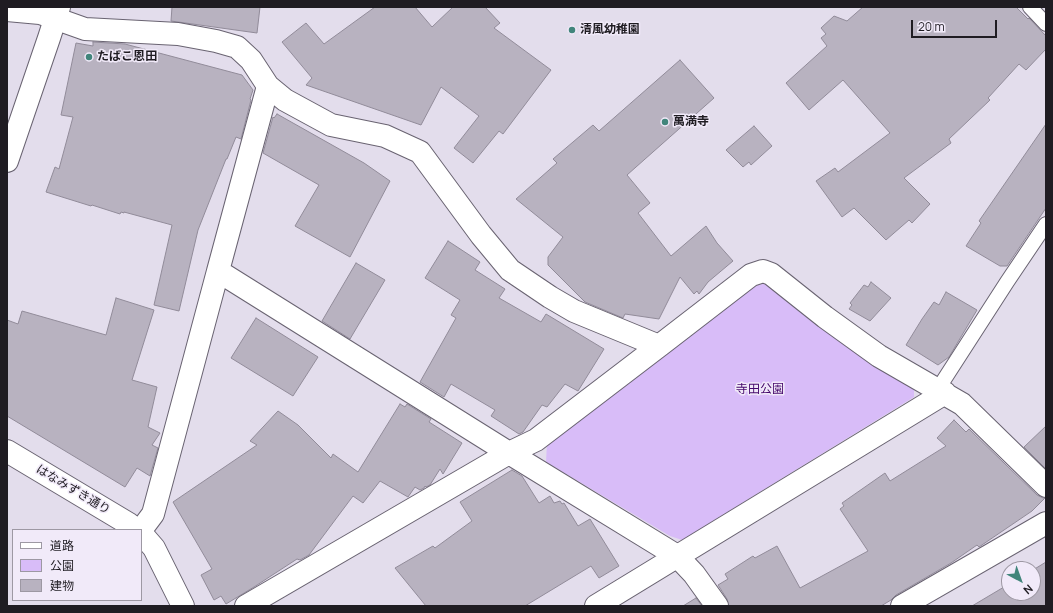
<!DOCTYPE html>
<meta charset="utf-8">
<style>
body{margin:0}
#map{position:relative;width:1053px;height:613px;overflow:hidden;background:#e3ddec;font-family:Manrope,"Noto Sans JP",sans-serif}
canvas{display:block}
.frame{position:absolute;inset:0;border:8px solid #1f1c22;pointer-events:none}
.legend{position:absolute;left:12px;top:529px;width:130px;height:72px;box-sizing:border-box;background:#f1eaf9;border:1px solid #9d98a3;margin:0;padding:5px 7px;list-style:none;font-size:12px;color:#1f1c22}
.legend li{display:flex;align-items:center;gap:8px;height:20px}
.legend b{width:20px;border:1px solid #9d98a3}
.north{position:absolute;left:1001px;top:561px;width:40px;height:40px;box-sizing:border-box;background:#f1eaf9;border:1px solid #9d98a3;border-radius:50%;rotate:139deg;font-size:11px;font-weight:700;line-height:16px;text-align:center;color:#1f1c22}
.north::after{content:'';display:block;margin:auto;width:14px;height:18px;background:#41857b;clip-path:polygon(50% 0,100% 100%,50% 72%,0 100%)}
.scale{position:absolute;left:911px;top:20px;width:86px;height:18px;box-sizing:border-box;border:2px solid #1f1c22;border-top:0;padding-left:5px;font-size:12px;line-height:14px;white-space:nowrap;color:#1f1c22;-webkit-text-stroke:3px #f1eaf9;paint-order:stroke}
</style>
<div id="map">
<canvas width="1053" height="613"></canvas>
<div class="frame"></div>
<ul class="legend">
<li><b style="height:5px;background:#fff"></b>道路</li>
<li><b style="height:11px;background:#d8bcf8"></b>公園</li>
<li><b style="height:11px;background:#b8b2c0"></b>建物</li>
</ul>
<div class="north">N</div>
<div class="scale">20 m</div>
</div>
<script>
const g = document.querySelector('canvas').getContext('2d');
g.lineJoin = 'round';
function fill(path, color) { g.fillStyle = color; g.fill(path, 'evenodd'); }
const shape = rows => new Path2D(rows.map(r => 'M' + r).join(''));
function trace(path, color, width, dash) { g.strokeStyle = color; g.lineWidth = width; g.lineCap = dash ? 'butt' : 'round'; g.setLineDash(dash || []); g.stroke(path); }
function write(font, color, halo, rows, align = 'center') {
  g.font = font + ' Manrope,"Noto Sans JP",sans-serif'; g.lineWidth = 3; g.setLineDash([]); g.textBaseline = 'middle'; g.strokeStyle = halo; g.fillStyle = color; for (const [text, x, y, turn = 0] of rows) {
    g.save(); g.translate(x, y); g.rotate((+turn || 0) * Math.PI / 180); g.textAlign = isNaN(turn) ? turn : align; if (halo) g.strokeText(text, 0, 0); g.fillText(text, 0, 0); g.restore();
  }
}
const green = shape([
 [767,283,914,385,914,397,682,540,670,536,546,462,547,443,754,286]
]);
const building = shape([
 [172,7,260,7,257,33,171,21,172,7],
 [375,7,415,7,432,27,453,7,485,7,500,23,494,28,551,70,503,134,499,131,473,163,454,148,479,116,441,87,421,125,306,85,312,78,282,42,306,23,324,44,375,7],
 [863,7,1016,7,1028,19,1029,18,1046,36,1046,49,1026,70,1019,64,988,98,990,100,949,139,951,143,904,178,930,204,912,223,909,220,886,240,854,208,842,217,816,181,835,168,838,172,890,133,843,80,809,110,786,83,827,46,821,38,826,34,821,28,834,16,847,21,863,7],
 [93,42,125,44,242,75,253,90,250,99,251,100,241,139,236,137,227,159,226,159,198,230,179,311,154,305,172,225,124,212,124,213,121,212,120,214,92,205,91,206,46,192,55,167,59,169,73,117,61,115,76,43,93,46,93,42],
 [680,60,714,98,627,175,650,203,638,213,671,256,706,226,717,243,733,261,708,282,699,294,697,291,694,294,680,277,659,319,625,314,623,318,585,302,548,265,548,257,563,237,516,199,557,163,553,159,593,125,599,131,680,60],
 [277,114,364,163,390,181,350,257,295,226,319,185,263,153,273,117,274,118,277,114],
 [1046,124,1046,208,1007,266,1000,266,966,246,981,223,979,221,1046,124],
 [754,126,772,146,751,165,749,162,743,167,726,150,754,126],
 [448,241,480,262,475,270,505,289,499,298,541,322,546,314,604,349,578,391,565,384,547,407,542,405,523,432,519,434,491,416,495,410,451,384,444,397,420,382,456,318,451,315,460,300,425,278,448,241],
 [356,263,385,280,350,339,322,321,356,263],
 [871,282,891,298,870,321,849,309,852,305,850,303,864,285,868,287,871,282],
 [946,292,977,310,949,357,938,365,906,345,922,319,934,302,939,305,946,292],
 [116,298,154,310,132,380,157,387,148,427,160,433,152,445,158,448,150,476,137,468,125,487,7,416,7,320,18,324,22,311,106,335,116,298],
 [256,318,318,357,293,396,231,358,256,318],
 [400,404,405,407,407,404,431,419,429,422,462,443,443,474,440,469,430,485,426,487,425,486,424,488,420,490,415,487,408,497,380,481,363,503,353,496,309,555,300,560,297,559,254,587,226,604,221,596,214,600,201,575,212,569,173,502,257,445,250,441,278,411,298,425,331,458,333,454,358,472,400,404],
 [954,420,966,432,969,429,1037,495,1043,498,1045,498,1032,511,979,547,977,545,951,563,896,595,891,600,881,606,729,606,727,599,718,585,728,579,725,574,753,556,755,558,777,546,800,588,868,551,840,509,844,506,842,503,885,473,890,481,946,446,937,438,954,420],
 [1046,426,1046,469,1024,447,1046,426],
 [512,470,522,476,539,503,550,496,554,503,560,501,562,504,564,503,578,526,590,519,619,566,599,578,591,566,525,606,426,606,395,568,433,546,435,548,472,521,460,502,512,470],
 [1046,562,1046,606,972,606,1009,584,1009,593,1033,593,1033,570,1046,562],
 [696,598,702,606,683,606,696,598]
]);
const lane = shape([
 [1030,7,1046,24],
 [938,389,1007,282,1046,224]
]);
const street = shape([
 [7,10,40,13,85,29,178,34,216,41,237,47,251,60,268,86,285,100,331,125,385,136,420,152,481,235,510,270,550,297,574,311,659,346,751,275,763,271,771,274,825,317,879,356,962,404,1046,486],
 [218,271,268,86],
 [141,530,153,514,218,271,509,453,677,556,694,574,717,606],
 [246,606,509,453,536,440,659,346],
 [596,606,945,393],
 [902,606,1046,523]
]);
const secondary = shape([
 [7,161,49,38,59,7],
 [7,451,129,524,137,530],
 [141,533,154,548,183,606]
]);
const markers = [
 [572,30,4,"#41857b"],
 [89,57,4,"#41857b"],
 [665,122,4,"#41857b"]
];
const poiNames = [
 ["清風幼稚園",580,30],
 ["たばこ恩田",97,57],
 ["萬満寺",673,122]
];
const parkNames = [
 ["寺田公園",760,390]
];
const streetNames = [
 ["はなみずき通り",73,490,31]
];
fill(green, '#d8bcf8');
fill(building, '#b8b2c0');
trace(building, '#918b99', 1);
trace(lane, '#696371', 16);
trace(street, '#696371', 24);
trace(secondary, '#696371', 24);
trace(lane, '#fff', 14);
trace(street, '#fff', 22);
trace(secondary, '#fff', 22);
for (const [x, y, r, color] of markers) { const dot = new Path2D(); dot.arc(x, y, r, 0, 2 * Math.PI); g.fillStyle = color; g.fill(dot); trace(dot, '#f1eaf9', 1.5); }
write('bold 12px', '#1f1c22', '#f1eaf9', poiNames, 'left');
write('12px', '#43056a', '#f1eaf9', parkNames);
write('12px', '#1f1c22', '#f1eaf9', streetNames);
</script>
